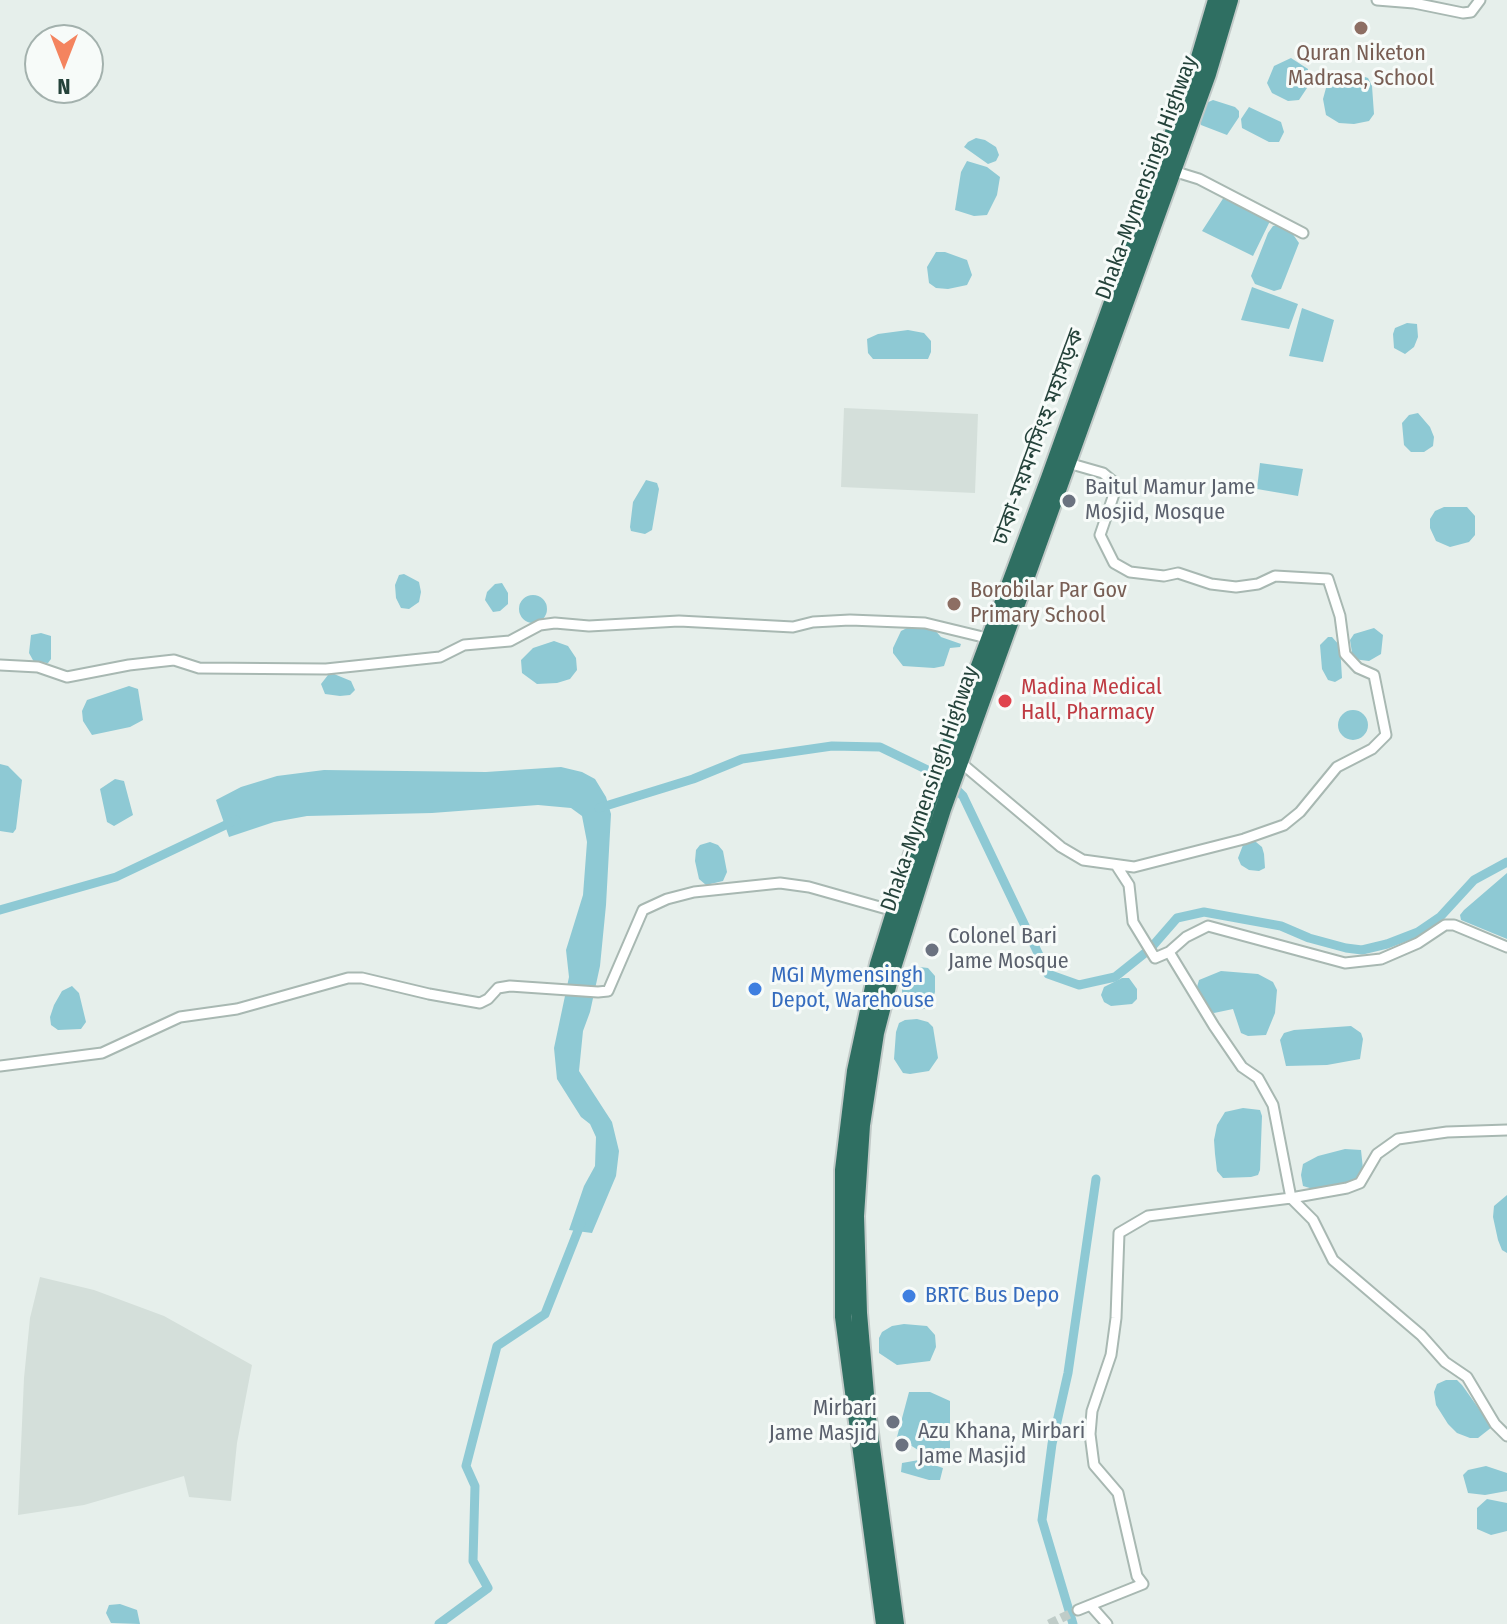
<!DOCTYPE html>
<meta charset="utf-8">
<style>
body{margin:0}
#map{position:relative;width:1507px;height:1624px;overflow:hidden;background:#e6efeb;font-family:"Fira Sans Condensed",sans-serif}
canvas{display:block}
.north{position:absolute;left:24px;top:24px;width:80px;height:80px;box-sizing:border-box;background:#f7fbf9;border:2px solid #a3b1ad;border-radius:50%;rotate:180deg;font-size:22px;font-weight:700;line-height:32px;text-align:center;color:#24423a}
.north::after{content:'';display:block;margin:auto;width:28px;height:36px;background:#f4845f;clip-path:polygon(50% 0,100% 100%,50% 72%,0 100%)}
</style>
<div id="map">
<canvas width="1507" height="1624"></canvas>
<div class="north">N</div>
</div>
<script>
const g = document.querySelector('canvas').getContext('2d');
g.lineJoin = 'round';
function fill(path, color) { g.fillStyle = color; g.fill(path, 'evenodd'); }
const shape = rows => new Path2D(rows.map(r => 'M' + r).join(''));
function trace(path, color, width, dash) { g.strokeStyle = color; g.lineWidth = width; g.lineCap = dash ? 'butt' : 'round'; g.setLineDash(dash || []); g.stroke(path); }
function write(font, color, halo, rows, align = 'center') {
  g.font = font + ' "Fira Sans Condensed","Noto Sans Bengali",sans-serif'; g.lineWidth = 6; g.setLineDash([]); g.textBaseline = 'middle'; g.strokeStyle = halo; g.fillStyle = color; for (const [text, x, y, turn = 0] of rows) {
    g.save(); g.translate(x, y); g.rotate((+turn || 0) * Math.PI / 180); g.textAlign = isNaN(turn) ? turn : align; if (halo) g.strokeText(text, 0, 0); g.fillText(text, 0, 0); g.restore();
  }
}
const built = shape([
 [844,408,978,414,975,493,841,487],
 [40,1277,94,1290,164,1316,252,1365,237,1443,231,1501,189,1497,184,1476,84,1505,18,1515,24,1378,30,1318]
]);
const water = shape([
 [1291,58,1308,69,1307,88,1299,100,1288,101,1272,93,1267,83,1274,66],
 [1353,73,1368,78,1372,86,1374,114,1369,121,1354,124,1339,123,1326,115,1323,99,1326,88,1342,75],
 [1213,100,1235,107,1239,111,1239,117,1227,135,1201,125,1199,118,1204,104],
 [1249,107,1281,122,1284,132,1279,142,1269,142,1242,128,1241,119],
 [976,138,985,140,996,147,999,155,996,161,988,164,964,147,968,142],
 [967,161,987,167,1000,177,997,195,987,215,974,216,955,210,961,172],
 [1226,194,1270,221,1253,256,1202,231],
 [1281,225,1290,230,1299,243,1281,289,1274,291,1255,284,1251,276,1268,233,1273,226],
 [936,252,945,252,967,260,972,275,967,285,948,289,936,288,929,283,927,267],
 [1252,287,1298,304,1289,329,1241,320],
 [1302,308,1334,320,1323,362,1289,356],
 [1407,323,1417,324,1418,337,1414,347,1405,354,1394,348,1393,334,1395,328],
 [908,330,924,333,931,341,931,352,928,359,873,359,868,353,867,339,878,334],
 [1418,413,1430,427,1434,437,1433,446,1424,452,1411,452,1404,445,1402,423,1409,415],
 [1260,463,1303,469,1298,496,1257,489],
 [646,480,657,483,659,489,652,530,645,534,631,531,630,527,633,502],
 [1444,507,1467,507,1475,516,1475,535,1469,542,1450,547,1436,541,1430,528,1430,519,1435,511],
 [404,574,419,582,421,592,419,602,409,609,401,608,396,598,395,585,399,575],
 [502,583,508,593,508,604,500,611,493,612,485,600,487,592,495,584],
 '519 609a14 14 0 1 1 28 0a14 14 0 1 1-28 0Z',
 [909,627,934,629,941,637,961,644,960,647,950,648,944,666,934,668,903,666,893,653,893,648,901,631],
 [1374,628,1383,635,1381,654,1369,661,1353,659,1350,640,1354,634],
 [41,633,51,636,51,659,48,663,34,662,29,653,31,635],
 [1328,637,1332,637,1340,646,1342,678,1335,682,1328,680,1322,669,1320,645],
 [554,641,568,646,576,658,577,670,570,679,557,683,537,684,522,673,521,660,533,648],
 [334,674,351,681,355,690,350,695,340,696,325,694,321,684,328,675],
 [129,686,138,689,143,720,130,727,92,735,83,721,82,711,87,700],
 '1338 725a15 15 0 1 1 30 0a15 15 0 1 1-30 0Z',
 [0,764,8,766,22,780,16,829,13,833,0,831],
 [561,767,582,772,595,779,606,797,611,814,606,905,600,966,590,1012,583,1031,579,1071,612,1122,619,1151,616,1176,592,1233,569,1230,584,1186,595,1166,596,1137,590,1124,581,1117,557,1079,554,1048,569,977,566,950,583,895,587,842,582,816,571,808,538,805,432,813,307,816,274,822,229,837,216,800,241,787,277,776,324,770,486,772],
 [115,779,124,781,133,815,114,826,107,822,100,789],
 [710,842,718,845,723,851,727,872,723,881,706,885,699,879,695,861,696,850,700,845],
 [1251,842,1256,842,1262,847,1264,854,1265,868,1259,871,1249,870,1241,865,1238,858,1243,845],
 [1507,873,1507,939,1461,920,1460,915,1464,910],
 [911,966,928,968,935,976,935,992,929,1008,918,1010,902,1004,902,988,907,971],
 [1221,971,1258,974,1273,982,1277,990,1275,1013,1266,1035,1248,1036,1241,1033,1233,1009,1214,1013,1207,1010,1197,987,1199,980],
 [1122,978,1129,978,1137,989,1137,999,1132,1004,1111,1006,1104,1002,1101,995,1104,987],
 [72,986,79,993,86,1022,81,1029,58,1030,51,1025,50,1017,54,1005,62,991],
 [917,1019,928,1022,933,1027,938,1058,929,1071,910,1074,903,1073,894,1059,896,1032,899,1023,905,1020],
 [1351,1026,1361,1033,1363,1039,1360,1059,1327,1065,1286,1066,1280,1040,1284,1033,1294,1030],
 [1243,1108,1260,1110,1262,1116,1260,1170,1258,1175,1251,1177,1223,1178,1217,1171,1215,1154,1214,1140,1217,1125,1225,1112],
 [1345,1149,1361,1150,1363,1169,1355,1181,1313,1189,1303,1186,1301,1175,1303,1164,1318,1156],
 [1507,1195,1507,1253,1502,1250,1498,1240,1493,1217,1494,1206],
 [904,1324,927,1326,935,1335,936,1347,930,1361,897,1365,879,1353,879,1338,882,1332,892,1326],
 [1446,1380,1457,1380,1462,1385,1492,1427,1478,1438,1470,1438,1457,1433,1448,1424,1436,1405,1434,1392,1437,1384],
 [909,1392,930,1392,950,1401,950,1448,940,1456,923,1453,897,1437],
 [919,1460,943,1468,940,1480,929,1480,901,1472,902,1463],
 [1486,1466,1507,1473,1507,1491,1485,1495,1468,1493,1463,1475,1468,1470],
 [1487,1499,1507,1503,1507,1531,1491,1535,1477,1529,1477,1508],
 [120,1604,137,1610,140,1624,111,1623,106,1613,109,1605]
]);
const canal = shape([
 [952,785,963,796,1048,974,1079,985,1115,977,1150,949,1177,918,1204,912,1281,926,1309,938,1346,948,1362,950,1387,944,1418,932,1440,917,1474,880,1507,862],
 [599,808,693,779,742,759,832,746,880,747,940,776],
 [0,910,116,877,236,820],
 [439,1624,488,1588,473,1561,475,1486,466,1466,497,1346,545,1314,581,1223],
 [1073,1624,1042,1520,1052,1444,1068,1373,1096,1179]
]);
const streetTunnel = shape([
 [1049,1624,1078,1610]
]);
const street = shape([
 [1377,0,1414,3,1463,13,1471,12,1480,0],
 [1173,171,1199,179,1303,233],
 [0,665,38,667,67,677,129,665,174,660,199,668,326,669,440,657,464,645,510,641,540,625,555,623,589,626,679,621,793,627,813,622,850,620,925,623,987,638],
 [960,762,1061,847,1083,860,1134,867,1244,839,1284,825,1300,812,1337,767,1372,749,1386,735,1374,675,1358,668,1345,654,1340,616,1328,579,1275,576,1258,584,1236,587,1211,584,1178,573,1164,576,1130,572,1114,563,1100,535,1114,494,1115,483,1103,473,1068,463],
 [1116,865,1129,885,1133,922,1155,958,1169,952,1186,937,1208,926,1345,963,1381,959,1418,943,1445,925,1454,925,1507,947],
 [1169,952,1214,1026,1242,1067,1258,1078,1273,1105,1291,1198,1347,1188,1360,1183,1377,1154,1398,1139,1447,1132,1507,1130],
 [0,1066,102,1053,180,1017,237,1009,348,978,362,978,429,994,480,1003,488,999,498,988,510,986,598,992,608,991,643,910,667,899,694,892,780,883,809,887,894,911],
 [1091,1606,1107,1624],
 [1078,1610,1143,1584,1137,1576,1118,1493,1094,1465,1090,1434,1092,1411,1111,1355,1116,1318,1119,1233,1148,1216,1291,1198,1313,1220,1333,1260,1421,1335,1445,1362,1467,1377,1495,1424,1507,1436]
]);
const highway = shape([
 [884,1624,843,1317,843,1170,855,1071,878,964,928,803,1049,478,1195,71,1216,0],
 [896,1624,868,1418,859,1313,856,1216,862,1125,876,1033,892,971,943,809,1208,74,1230,0]
]);
const markers = [
 [1361,28,8,"#8d6e63"],
 [1069,501,8,"#6b7280"],
 [954,604,8,"#8d6e63"],
 [1005,701,8,"#e0444e"],
 [932,950,8,"#6b7280"],
 [755,989,8,"#3f7fe0"],
 [909,1296,8,"#3f7fe0"],
 [893,1422,8,"#6b7280"],
 [902,1445,8,"#6b7280"]
];
const educationNames = [
 ["Quran Niketon",1361,54],
 ["Madrasa, School",1361,79],
 ["Borobilar Par Gov",970,591,"left"],
 ["Primary School",970,616,"left"]
];
const streetNames = [
 ["Dhaka-Mymensingh Highway",1147,178,-70],
 ["ঢাকা-ময়মনসিংহ মহাসড়ক",1039,437,-70],
 ["Dhaka-Mymensingh Highway",930,789,-71]
];
const worshipNames = [
 ["Baitul Mamur Jame",1085,488],
 ["Mosjid, Mosque",1085,513],
 ["Colonel Bari",948,937],
 ["Jame Mosque",948,962],
 ["Mirbari",877,1409,"right"],
 ["Jame Masjid",877,1434,"right"],
 ["Azu Khana, Mirbari",918,1432],
 ["Jame Masjid",918,1457]
];
const healthNames = [
 ["Madina Medical",1021,688],
 ["Hall, Pharmacy",1021,713]
];
const shopNames = [
 ["MGI Mymensingh",771,976],
 ["Depot, Warehouse",771,1001],
 ["BRTC Bus Depo",925,1296]
];
fill(built, '#d4dfda');
fill(water, '#8ec9d4');
trace(canal, '#8ec9d4', 9);
trace(streetTunnel, '#bfccc8', 9, [9, 4.5]);
trace(street, '#a8b8b2', 13);
trace(highway, '#c2cac8', 20);
trace(street, '#fff', 9);
trace(highway, '#2f6f62', 16);
for (const [x, y, r, color] of markers) { const dot = new Path2D(); dot.arc(x, y, r, 0, 2 * Math.PI); g.fillStyle = color; g.fill(dot); trace(dot, '#f7fbf9', 3); }
write('22px', '#785e54', '#f7fbf9', educationNames);
write('22px', '#24423a', '#f7fbf9', streetNames);
write('22px', '#5b616d', '#f7fbf9', worshipNames, 'left');
write('22px', '#be3a42', '#f7fbf9', healthNames, 'left');
write('22px', '#366cbe', '#f7fbf9', shopNames, 'left');
</script>
